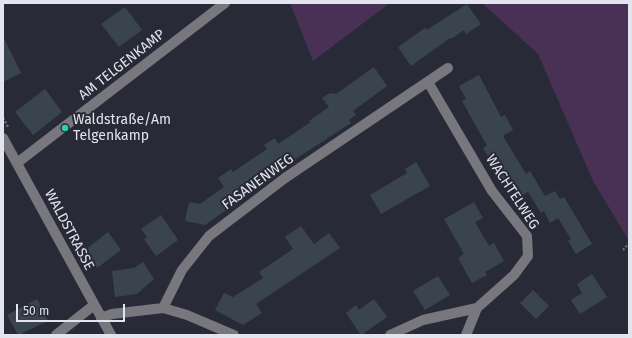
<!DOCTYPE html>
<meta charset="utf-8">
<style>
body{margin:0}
#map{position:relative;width:632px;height:338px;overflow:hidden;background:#282b37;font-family:"Fira Sans",sans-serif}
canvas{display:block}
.frame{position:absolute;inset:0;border:4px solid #e2e5ed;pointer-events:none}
.scale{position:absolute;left:16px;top:304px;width:109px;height:18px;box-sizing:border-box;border:2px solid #e2e5ed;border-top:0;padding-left:5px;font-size:12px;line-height:14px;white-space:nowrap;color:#e2e5ed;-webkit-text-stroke:3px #282b37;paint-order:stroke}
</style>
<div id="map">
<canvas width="632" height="338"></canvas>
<div class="frame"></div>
<div class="scale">50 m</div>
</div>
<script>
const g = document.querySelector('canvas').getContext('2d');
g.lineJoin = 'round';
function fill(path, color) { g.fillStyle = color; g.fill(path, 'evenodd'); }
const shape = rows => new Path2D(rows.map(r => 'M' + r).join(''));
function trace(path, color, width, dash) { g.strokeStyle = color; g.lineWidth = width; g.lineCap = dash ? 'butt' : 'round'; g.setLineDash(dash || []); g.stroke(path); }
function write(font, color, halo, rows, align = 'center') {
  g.font = font + ' "Fira Sans",sans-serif'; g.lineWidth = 4; g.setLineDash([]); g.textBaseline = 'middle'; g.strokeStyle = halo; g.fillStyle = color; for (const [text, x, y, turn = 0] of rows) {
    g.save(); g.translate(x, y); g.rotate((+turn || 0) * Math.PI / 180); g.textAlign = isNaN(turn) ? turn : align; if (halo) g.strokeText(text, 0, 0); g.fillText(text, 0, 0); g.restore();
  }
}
const green = shape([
 [290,3,390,3,313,61],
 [482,3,629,3,629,241,593,181,538,54]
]);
const building = shape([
 [467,4,481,24,466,34,464,30,451,39,450,38,411,66,398,47,425,28,427,30],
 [125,7,142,30,119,47,101,24],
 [3,36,21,73,3,82],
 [374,67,387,86,353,111,356,115,349,120,351,123,254,186,256,189,205,225,185,221,189,202,200,204,224,187,218,178,231,169,233,172,267,149,264,145,275,138,278,144,311,122,309,121,329,107,322,98,330,93,336,94],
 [479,75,501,117,505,115,513,130,503,136,526,174,530,171,545,196,555,191,560,199,564,197,592,244,576,254,568,241,571,239,558,218,550,223,544,211,541,213,528,192,521,196,512,182,506,186,483,148,487,146,462,101,466,99,459,86],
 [45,89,62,112,33,135,15,112],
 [416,162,430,186,381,214,370,195,407,173,405,169],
 [474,202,483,218,475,222,489,246,494,243,504,261,485,272,487,275,472,283,458,258,464,254,444,219],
 [161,215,178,240,156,256,144,239,147,237,141,229],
 [301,226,314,244,329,233,340,248,256,304,262,313,243,325,215,310,224,293,233,297,263,278,259,272,293,249,285,237],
 [108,232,121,250,97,268,84,251],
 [143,262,154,279,137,294,115,297,112,271,134,268],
 [592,274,607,297,580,314,571,300,582,293,577,284],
 [438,276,450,295,425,310,413,291],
 [533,290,549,306,536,319,520,303],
 [37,299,48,321,18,335,7,315],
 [374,299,387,317,361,335,346,313,356,305,359,310]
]);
const path = shape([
 [3,118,8,127],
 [623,250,629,243]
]);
const minor = shape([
 [3,138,111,335],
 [17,163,225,3],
 [163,308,187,315,234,335],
 [101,318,112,314,163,308,182,270,209,236,285,178,448,68],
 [56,335,94,305],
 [390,335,423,320,477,308,514,275,528,256,527,236,492,191,428,82],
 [466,335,477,308]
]);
const markers = [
 [65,128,4,"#27d5ad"]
];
const streetNames = [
 ["AM TELGENKAMP",122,65,-38],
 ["FASANENWEG",258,182,-36],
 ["WACHTELWEG",512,192,57],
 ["WALDSTRASSE",69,230,62]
];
const poiNames = [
 ["Waldstraße/Am",73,120],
 ["Telgenkamp",73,136]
];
fill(green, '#483154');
fill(building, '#3a444f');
trace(path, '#6d707b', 2.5, [2, 2]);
trace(minor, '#78777d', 10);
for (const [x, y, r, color] of markers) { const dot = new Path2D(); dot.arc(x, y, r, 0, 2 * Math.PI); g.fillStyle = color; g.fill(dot); trace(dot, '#282b37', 1.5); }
write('14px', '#e2e5ed', '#282b37', streetNames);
write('14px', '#e2e5ed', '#282b37', poiNames, 'left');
</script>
